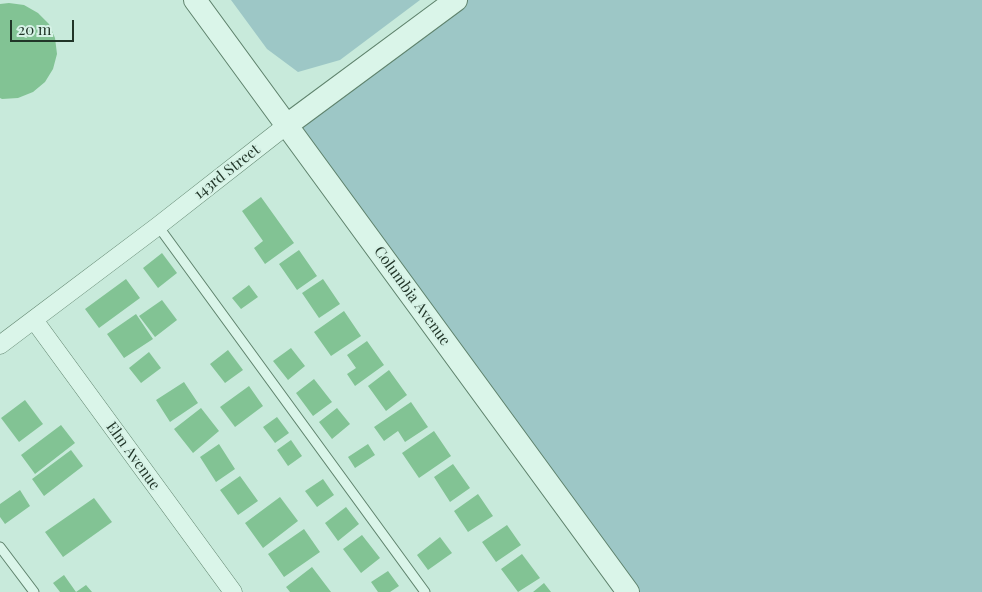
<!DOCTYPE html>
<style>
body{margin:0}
#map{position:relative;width:982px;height:592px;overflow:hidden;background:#c8eadb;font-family:"Playfair Display",serif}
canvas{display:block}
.scale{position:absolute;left:10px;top:20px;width:64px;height:22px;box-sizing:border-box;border:2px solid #213528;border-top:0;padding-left:6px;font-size:15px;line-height:18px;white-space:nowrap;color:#213528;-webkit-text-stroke:4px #d6f2e6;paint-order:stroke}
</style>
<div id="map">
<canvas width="982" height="592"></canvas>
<div class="scale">20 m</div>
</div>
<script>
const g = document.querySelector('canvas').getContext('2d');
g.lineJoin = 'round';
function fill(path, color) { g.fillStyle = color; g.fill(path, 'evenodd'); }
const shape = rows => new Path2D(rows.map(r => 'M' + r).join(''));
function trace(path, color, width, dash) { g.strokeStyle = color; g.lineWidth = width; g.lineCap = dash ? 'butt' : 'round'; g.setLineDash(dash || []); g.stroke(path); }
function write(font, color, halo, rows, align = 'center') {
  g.font = font + ' "Playfair Display",serif'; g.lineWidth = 4; g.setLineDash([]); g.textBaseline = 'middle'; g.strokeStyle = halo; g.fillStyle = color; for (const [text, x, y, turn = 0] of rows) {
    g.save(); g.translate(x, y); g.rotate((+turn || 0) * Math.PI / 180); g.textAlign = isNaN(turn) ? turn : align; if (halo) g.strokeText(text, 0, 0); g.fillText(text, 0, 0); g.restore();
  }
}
const green = shape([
 [231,0,420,0,340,60,298,72,267,49],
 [456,0,982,0,982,592,628,592,287,125]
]);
const building = shape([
 [9,3,24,5,38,13,49,24,55,38,57,54,53,69,45,82,33,92,18,98,2,99,0,98,0,4],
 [261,197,294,243,265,264,254,248,263,241,242,211],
 [299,250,317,276,297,290,279,264],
 [162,253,177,273,158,288,143,268],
 [126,279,140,298,99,328,85,309],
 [323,279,340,304,319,318,302,293],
 [249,285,258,297,241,309,232,298],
 [162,300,177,320,155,337,139,316],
 [344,311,361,336,331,356,314,332],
 [136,314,153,339,124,358,107,334],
 [367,341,384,365,355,386,347,374,356,368,347,355],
 [291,348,305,366,288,380,273,361],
 [228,350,243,370,225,383,210,364],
 [149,352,161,368,141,383,129,368],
 [389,370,407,395,386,411,368,386],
 [314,379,332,402,313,416,296,393],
 [184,382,198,403,170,422,156,400],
 [249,386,263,406,235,427,220,407],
 [25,400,43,424,19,442,1,418],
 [411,402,428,427,405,442,398,431,384,441,374,427],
 [201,408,219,431,193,453,174,429],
 [337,408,350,424,332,439,319,422],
 [277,417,289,433,275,443,263,427],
 [61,425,75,443,35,474,21,455],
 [434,431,451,456,419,478,402,453],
 [291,440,302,456,288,466,277,450],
 [219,444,235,469,216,482,200,457],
 [368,444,375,455,355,468,348,457],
 [71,450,83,466,44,496,32,479],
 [453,464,470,488,450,502,434,477],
 [240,476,258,501,238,515,220,490],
 [323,479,334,495,317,507,305,491],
 [20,490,30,506,5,524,0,517,0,504],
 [478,494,493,516,468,532,454,511],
 [280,497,298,521,263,548,245,523],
 [94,498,112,522,63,557,45,532],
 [346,507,359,524,338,541,325,523],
 [507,525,521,545,496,562,482,542],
 [304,529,320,552,284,577,268,554],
 [362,535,380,558,361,573,343,549],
 [440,537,452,553,428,570,417,555],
 [522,554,540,578,518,592,501,569],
 [312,567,331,592,290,592,286,587],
 [388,571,399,586,390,592,378,592,371,582],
 [64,575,76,592,60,592,53,583],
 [544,583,551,592,533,592],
 [86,585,92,592,76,592]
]);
const service = shape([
 [158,226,425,592],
 [0,547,34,592]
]);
const minor = shape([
 [34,320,233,592],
 [0,345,158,226,287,125]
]);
const tertiary = shape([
 [195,0,628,592],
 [287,125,456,0]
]);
const streetNames = [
 ["143rd Street",227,172,-38],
 ["Columbia Avenue",412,296,54],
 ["Elm Avenue",133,456,54]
];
fill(green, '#9dc7c6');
fill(building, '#82c394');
trace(service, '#5f836d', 11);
trace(minor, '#5f836d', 19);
trace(tertiary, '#5f836d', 24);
trace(service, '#daf5e9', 9);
trace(minor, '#daf5e9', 18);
trace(tertiary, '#daf5e9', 22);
write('15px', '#213528', '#d6f2e6', streetNames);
</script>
